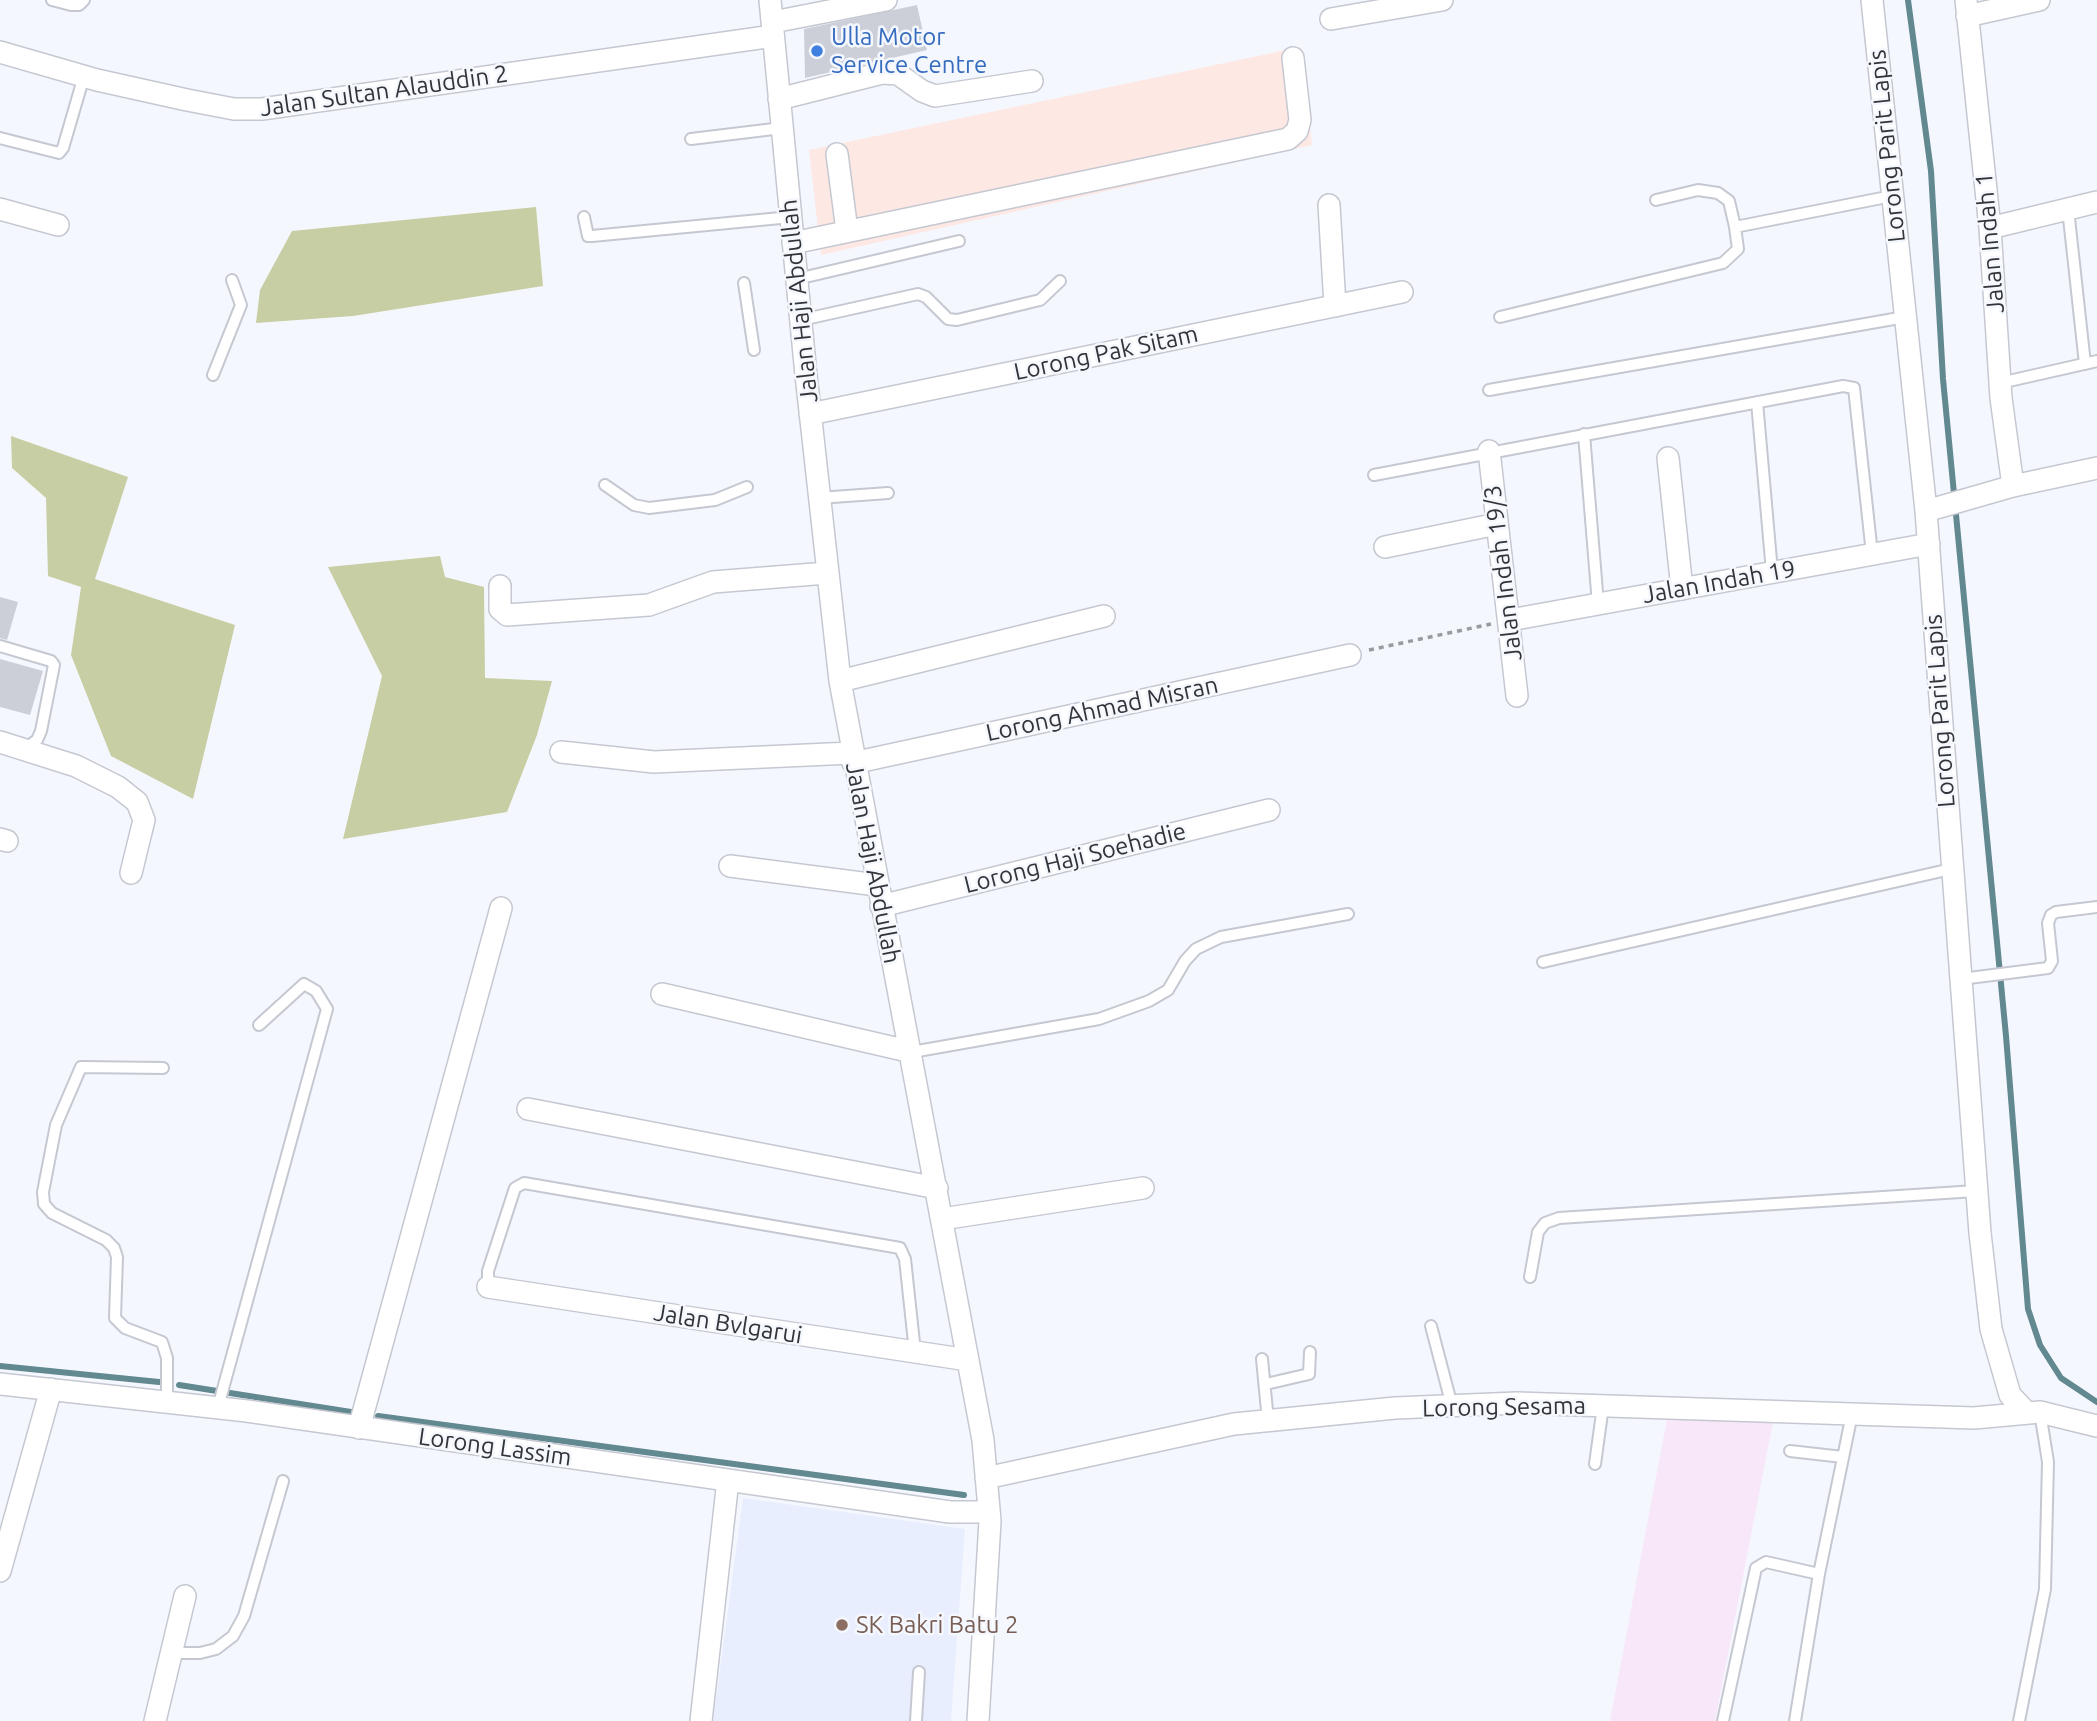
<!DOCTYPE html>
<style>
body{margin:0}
canvas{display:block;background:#f5f7fe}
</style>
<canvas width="2097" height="1721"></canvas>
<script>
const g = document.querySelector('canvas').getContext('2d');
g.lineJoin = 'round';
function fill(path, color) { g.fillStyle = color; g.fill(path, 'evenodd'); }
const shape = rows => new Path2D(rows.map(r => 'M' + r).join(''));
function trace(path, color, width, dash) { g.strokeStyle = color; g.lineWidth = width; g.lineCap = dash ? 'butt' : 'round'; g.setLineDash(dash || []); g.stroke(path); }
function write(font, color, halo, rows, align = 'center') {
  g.font = font + ' Ubuntu,sans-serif'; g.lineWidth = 5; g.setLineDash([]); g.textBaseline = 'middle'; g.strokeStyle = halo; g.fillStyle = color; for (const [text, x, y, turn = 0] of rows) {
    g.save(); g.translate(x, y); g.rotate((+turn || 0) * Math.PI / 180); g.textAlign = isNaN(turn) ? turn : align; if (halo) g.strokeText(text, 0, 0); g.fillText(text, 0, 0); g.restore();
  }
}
const commercial = shape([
 [1301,47,1312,145,821,255,809,150]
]);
const industrial = shape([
 [1667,1419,1773,1422,1715,1721,1610,1721]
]);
const built = shape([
 [743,1498,965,1529,951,1721,713,1721]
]);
const forest = shape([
 [536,207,543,286,353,316,256,323,260,290,292,231],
 [11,436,128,477,95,579,235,625,193,799,111,756,71,655,81,587,48,576,46,498,12,468],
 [440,556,445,577,484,587,485,678,552,681,537,735,507,812,343,839,382,676,328,567]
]);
const stream = shape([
 [1908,0,1931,171,1943,379,2006,1036,2028,1309,2040,1345,2061,1378,2097,1402],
 [0,1366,159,1382],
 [179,1385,351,1412],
 [378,1416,964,1495]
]);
const building = shape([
 [917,5,927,50,805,78,804,29],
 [0,597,18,602,7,640,0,638],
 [0,659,43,671,30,715,0,707]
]);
const path = shape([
 [1369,650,1491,624]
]);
const lane = shape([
 [52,0,71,5,79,5,84,0],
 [0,138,59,153,63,148,84,76],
 [691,139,782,128],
 [1656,200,1698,190,1718,193,1729,201,1735,227,1892,196],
 [2068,209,2085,364],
 [584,217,588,236,592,236,791,217],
 [797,279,959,241],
 [744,283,754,350],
 [1500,317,1723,263,1738,249,1735,227],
 [801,320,918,294,926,297,948,319,957,320,1040,300,1060,281],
 [213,375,241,305,232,280],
 [2000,383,2097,361],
 [1489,390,1905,317],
 [1757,402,1772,572],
 [1584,434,1598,604],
 [1374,475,1843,386,1854,388,1872,554],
 [605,485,634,505,649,508,715,500,747,487],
 [819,498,888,493],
 [0,646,51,661,54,665,41,731,37,740,26,748],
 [1543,962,1951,869],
 [1961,979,2048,968,2052,961,2048,923,2051,915,2056,912,2097,907],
 [912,1052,1099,1019,1149,1001,1168,990,1185,961,1196,949,1221,937,1348,914],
 [163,1068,81,1067,56,1125,43,1192,44,1204,52,1213,106,1240,114,1248,117,1257,115,1318,125,1328,162,1342,167,1358,167,1401],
 [1530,1277,1538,1232,1545,1223,1559,1218,1976,1191],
 [488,1287,488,1271,515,1188,524,1183,900,1248,905,1259,915,1352],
 [1431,1326,1452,1406],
 [1262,1359,1268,1421],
 [1266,1384,1309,1374,1310,1352],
 [218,1407,327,1009,316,991,304,984,259,1025],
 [1790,1451,1843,1457],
 [1595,1464,1603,1406],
 [172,1653,200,1653,216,1649,233,1636,244,1616,283,1481],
 [916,1721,919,1672],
 [1723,1721,1756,1568,1766,1562,1819,1574],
 [1795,1721,1819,1574,1852,1414],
 [2019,1721,2045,1589,2048,1462,2040,1412]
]);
const street = shape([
 [770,0,806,375,840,681,983,1440,990,1521,978,1721],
 [1872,0,1926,511,1980,1233,1991,1329,2010,1395,2027,1413],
 [1966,0,1990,228,2001,398,2013,486],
 [1967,16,2039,0],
 [1331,19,1442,0],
 [773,22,886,0],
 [0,52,97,80,187,100,234,109,262,109,773,36],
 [779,99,882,73,898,74,922,91,935,96,1032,81],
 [837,154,847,231],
 [1329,205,1335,306],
 [0,209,58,225],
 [1990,228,2097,202],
 [793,243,1288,139,1297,131,1300,120,1293,58],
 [810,414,1402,292],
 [1489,451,1517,696],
 [1668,458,1682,589],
 [1926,511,2013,486,2097,468],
 [1385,547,1497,524],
 [500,586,500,609,507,615,649,605,713,582,827,573],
 [1510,620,1929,544],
 [840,681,1104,616],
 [0,742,76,766,118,787,137,802,144,820,131,873],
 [561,752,654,762,851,753],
 [853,763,1350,655],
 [0,839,7,841],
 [730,866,877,885],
 [881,906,1269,810],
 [662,994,912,1052],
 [528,1109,937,1188],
 [942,1219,1143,1188],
 [488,1287,968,1360],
 [0,1384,247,1411,950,1512,989,1512],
 [359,1428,501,908],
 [986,1478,1234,1424,1395,1408,1517,1403,1974,1418,2040,1412,2097,1426],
 [0,1571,51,1389],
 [155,1721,185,1596],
 [701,1721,728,1480]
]);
const markers = [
 [817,51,7,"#3f7fe0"],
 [842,1625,7,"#8d6e63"]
];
const shopNames = [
 ["Ulla Motor",831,37],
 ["Service Centre",831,65]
];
const streetNames = [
 ["Jalan Sultan Alauddin 2",384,91,-8],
 ["Lorong Parit Lapis",1887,146,-96],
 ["Jalan Indah 1",1990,243,-95],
 ["Jalan Haji Abdullah",799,301,-96],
 ["Lorong Pak Sitam",1106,353,-12],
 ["Jalan Indah 19/3",1503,573,-97],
 ["Jalan Indah 19",1719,582,-10],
 ["Lorong Ahmad Misran",1102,709,-12],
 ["Lorong Parit Lapis",1940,711,-94],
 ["Lorong Haji Soehadie",1075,858,-14],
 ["Jalan Haji Abdullah",873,863,79],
 ["Jalan Bvlgarui",728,1324,9],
 ["Lorong Sesama",1504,1407,-1],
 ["Lorong Lassim",495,1447,8]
];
const educationNames = [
 ["SK Bakri Batu 2",856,1625]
];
fill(commercial, '#fde8e4');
fill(industrial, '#f8e7f8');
fill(built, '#e9eefe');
fill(forest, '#c8cea3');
trace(stream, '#628890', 6);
fill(building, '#cccfd8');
trace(lane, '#c6c8d1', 14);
trace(street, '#c6c8d1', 24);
trace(path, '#999ba0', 3.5, [5, 5]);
trace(lane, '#fff', 10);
trace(street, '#fff', 21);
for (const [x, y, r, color] of markers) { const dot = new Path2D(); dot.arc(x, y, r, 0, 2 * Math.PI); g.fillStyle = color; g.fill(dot); trace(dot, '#f5f7fe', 2.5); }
write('24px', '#366cbe', '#f5f7fe', shopNames, 'left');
write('24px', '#323437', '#f5f7fe', streetNames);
write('24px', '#785e54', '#f5f7fe', educationNames, 'left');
</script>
